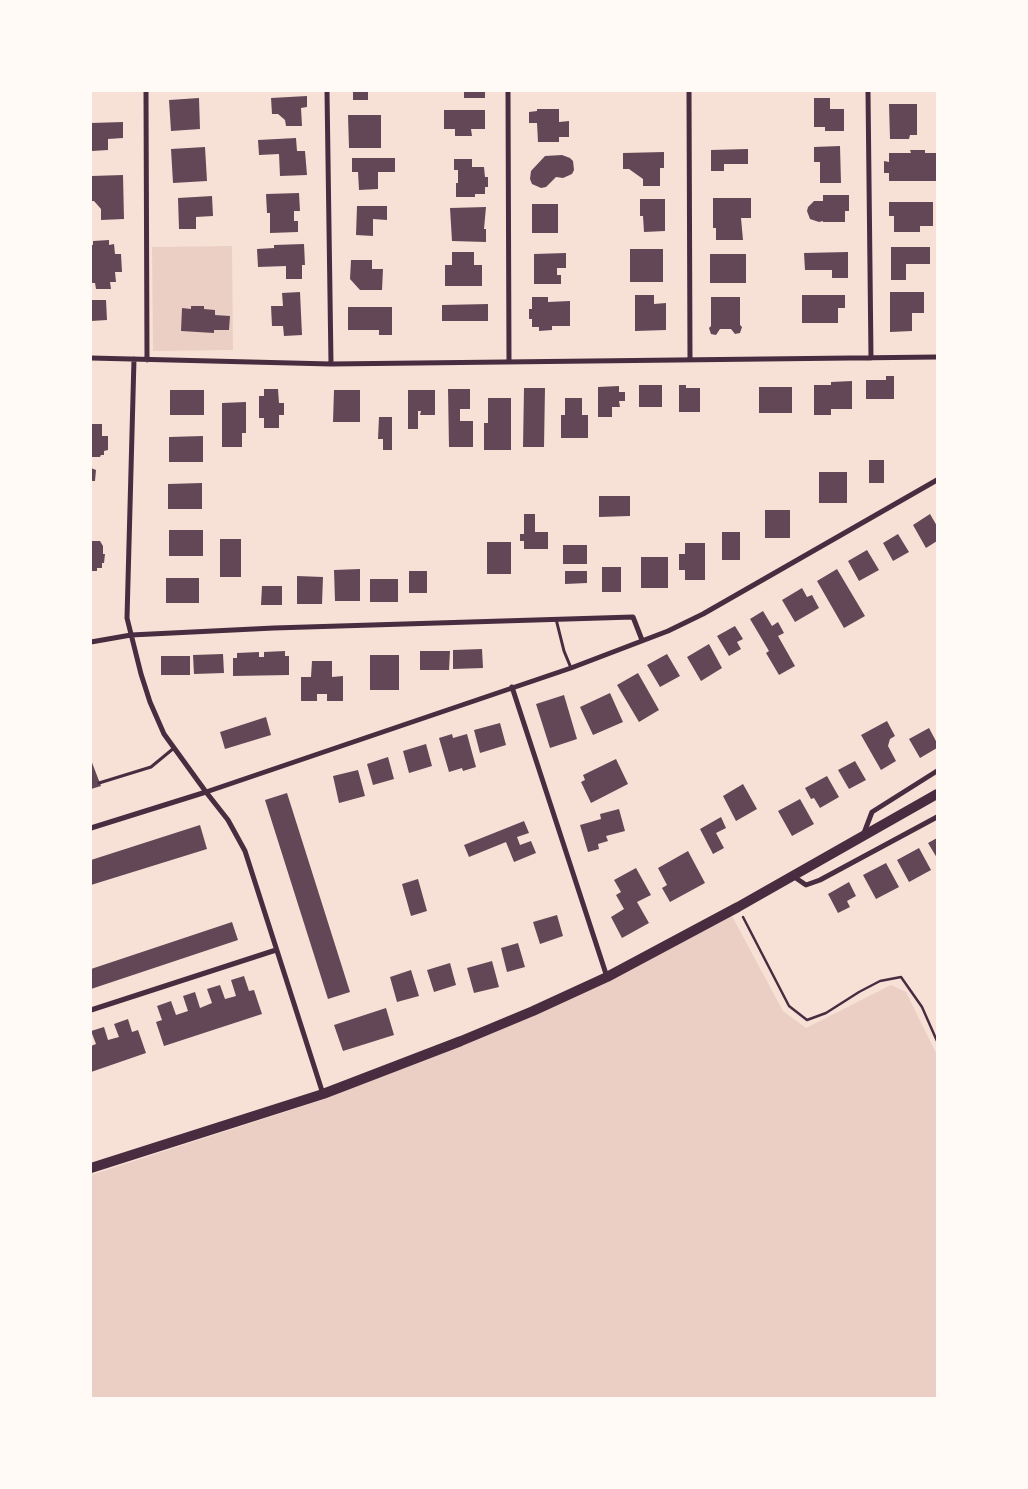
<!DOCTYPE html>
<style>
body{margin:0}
#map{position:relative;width:1028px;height:1489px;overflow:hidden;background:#f7e1d7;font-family:Mulish,sans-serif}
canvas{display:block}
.frame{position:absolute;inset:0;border:92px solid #fffaf5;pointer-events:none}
</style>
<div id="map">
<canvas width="1028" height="1489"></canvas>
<div class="frame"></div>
</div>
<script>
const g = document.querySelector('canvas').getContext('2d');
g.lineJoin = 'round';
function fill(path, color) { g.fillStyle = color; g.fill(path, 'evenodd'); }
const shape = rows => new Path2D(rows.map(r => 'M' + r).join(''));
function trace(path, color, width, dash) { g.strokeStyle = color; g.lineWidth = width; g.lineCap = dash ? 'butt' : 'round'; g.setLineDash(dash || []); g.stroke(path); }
const green = shape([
 [232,246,233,350,153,351,152,247],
 [732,916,783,1011,806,1028,891,985,906,992,937,1055,937,1398,91,1398,91,1175,325,1099,612,979]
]);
const building = shape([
 [353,91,368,91,368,100,353,100],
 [464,91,485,91,485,98,464,98],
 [307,96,307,107,301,108,302,126,286,126,285,120,278,114,272,114,271,98],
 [199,98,200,129,171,131,169,100],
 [814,98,830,98,830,109,844,109,844,131,825,131,825,127,814,127],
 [889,104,917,104,917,135,910,135,909,139,890,139],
 [537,109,559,109,559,122,569,121,569,137,559,137,559,142,538,142,537,123,529,123,529,112,537,111],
 [444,110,485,110,485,129,471,129,472,136,455,136,455,129,444,129],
 [348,115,381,115,381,148,349,148],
 [123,122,123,138,108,139,108,150,92,151,91,123],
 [296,138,297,151,305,151,307,175,280,176,279,154,259,155,258,140],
 [840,146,841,183,820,183,820,162,814,162,814,147],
 [205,147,207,181,173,183,171,149],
 [748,149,748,164,724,164,724,171,711,171,711,150],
 [910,150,925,150,925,153,937,153,937,181,889,181,889,173,884,173,884,161,889,162,889,153,911,153],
 [664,152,664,168,660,168,660,186,643,186,643,179,629,169,623,169,623,153],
 [562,155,570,158,573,161,574,170,572,174,563,178,556,177,546,187,541,188,532,184,530,179,531,171,545,156],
 [352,158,395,158,395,172,378,172,378,189,359,190,358,172,352,172],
 [454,159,472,159,472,167,484,167,485,177,488,177,488,187,485,187,485,194,475,194,475,197,456,197,456,183,458,183,458,170,454,170],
 [123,175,124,219,101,220,101,209,94,201,91,201,91,176],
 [299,193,300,211,294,211,294,221,298,221,298,232,270,233,270,213,267,213,266,194],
 [823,195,849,195,849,211,845,211,845,222,823,222,823,221,819,222,810,219,807,211,808,207,814,201,823,201],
 [212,196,213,216,196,217,196,229,179,229,178,198],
 [713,198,751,198,751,218,741,218,743,240,716,240,716,228,713,228],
 [640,199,665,199,665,231,644,232,643,216,640,216],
 [889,202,933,202,933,226,920,226,920,232,894,232,894,216,889,216],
 [532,204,558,204,558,233,532,233],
 [357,206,387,206,387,220,373,219,373,236,356,235],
 [486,207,484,229,486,229,486,242,452,241,450,208],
 [109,240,109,245,114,244,115,254,121,254,122,272,115,272,116,282,110,282,111,289,96,289,95,283,91,283,91,245,93,245,93,241],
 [304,244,305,265,302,265,302,279,286,279,286,266,258,267,257,249,274,248,274,245],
 [891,247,930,247,930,264,906,264,906,280,891,280],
 [630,249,663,249,663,282,630,282],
 [452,252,474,252,474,265,482,265,482,286,445,286,445,265,452,265],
 [848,252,848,278,832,278,832,270,805,270,804,253],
 [566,253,566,268,557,268,557,275,561,275,561,284,534,284,534,254],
 [710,254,746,254,746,283,710,283],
 [351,260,372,260,372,269,383,269,382,290,360,290,350,279],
 [300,292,302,335,284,336,283,326,272,326,271,306,283,306,282,293],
 [890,292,924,292,924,313,912,313,912,331,890,332],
 [635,295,654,295,654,304,666,303,666,330,635,331],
 [802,295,845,295,845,308,838,308,838,323,802,323],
 [532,297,548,297,548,302,570,301,570,326,552,326,552,330,539,331,539,327,532,327,532,319,529,319,529,309,532,309],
 [711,297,740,297,740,325,742,327,740,333,735,334,731,329,720,329,716,335,711,334,709,328,711,326],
 [91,300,106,300,107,320,91,321],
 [488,304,488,321,442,321,442,305],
 [191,306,204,306,204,309,215,310,215,315,230,316,229,330,214,330,214,333,181,331,182,308,191,309],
 [348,307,392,307,392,335,379,335,379,330,348,330],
 [886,376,894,376,894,399,866,399,866,380,886,380],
 [852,381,852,409,831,409,831,415,814,415,814,385,831,385,831,382],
 [639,385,662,385,662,407,639,407],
 [679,385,686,385,686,388,700,388,700,412,679,412],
 [619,386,619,392,625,392,625,401,619,401,620,407,612,407,612,417,598,417,598,387],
 [759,387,792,387,792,413,759,413],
 [524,388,545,388,544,447,523,447],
 [264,389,278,389,279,403,284,403,284,415,279,415,279,428,264,428,264,418,259,418,259,396,264,396],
 [448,389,470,389,470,409,460,409,460,421,473,421,473,447,449,447],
 [170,390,204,390,204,415,170,415],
 [334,390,360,390,360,422,333,422],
 [408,390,435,390,435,415,420,415,421,411,418,411,418,429,408,429],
 [488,398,511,398,511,450,484,450,484,423,488,423],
 [565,398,582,398,582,415,588,415,588,438,561,438,561,415,565,415],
 [246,402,246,433,242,433,242,447,222,447,222,403],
 [379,417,392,417,392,450,383,450,383,439,378,439],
 [91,424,102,424,102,436,108,436,108,450,104,451,104,455,101,455,100,457,91,457],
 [203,436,203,462,169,462,169,437],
 [869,460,884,460,884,483,869,483],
 [91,468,96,470,95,481,91,481],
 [819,472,847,472,847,503,819,503],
 [202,483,202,509,168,509,168,484],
 [599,496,630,496,630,516,599,517],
 [765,510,790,510,790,538,765,538],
 [524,514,535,514,535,532,548,532,548,549,524,549,524,541,520,541,520,534,524,534],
 [930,514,937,526,937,541,926,548,913,525],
 [169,530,203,530,203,556,169,556],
 [722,532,740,532,740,560,722,560],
 [898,534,909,552,893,561,883,543],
 [220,539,241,539,241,577,220,577],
 [91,541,100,541,103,546,103,554,105,554,104,563,102,563,102,568,97,568,97,571,91,571],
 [487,542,511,542,511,574,487,574],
 [685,543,705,543,705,580,685,580,685,570,679,570,679,554,685,554],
 [563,545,587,545,587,564,563,564],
 [867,550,879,570,859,581,848,561],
 [641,557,668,557,668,588,641,588],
 [602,567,621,567,621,592,602,592],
 [360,569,360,601,335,601,334,570],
 [837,569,865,616,844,628,817,581],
 [409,571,427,571,427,593,409,593],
 [565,571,587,571,587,583,565,584],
 [297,576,323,577,322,604,297,604],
 [166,578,199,578,199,603,166,603],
 [370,579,398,579,398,602,370,602],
 [262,586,282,586,282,605,261,605],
 [802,588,807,597,812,595,819,608,795,622,782,600],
 [763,611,772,626,778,622,784,633,778,636,795,666,779,675,766,653,769,651,750,619],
 [735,626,743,639,737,642,741,649,729,656,717,636],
 [709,644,722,668,701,681,687,657],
 [482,649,483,668,453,669,453,650],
 [285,651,285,656,289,656,289,675,233,676,233,658,237,658,237,653,259,652,259,657,264,657,264,652],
 [420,651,450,651,449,670,420,670],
 [223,654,224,673,194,674,193,655],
 [667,654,680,676,660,687,647,665],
 [370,655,399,655,399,690,370,690],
 [161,656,190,656,190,675,161,675],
 [312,661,332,661,332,677,343,676,343,701,327,701,327,694,317,694,317,701,301,701,301,677,311,677],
 [638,673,659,710,639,722,617,685],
 [610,693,623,722,593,735,580,707],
 [564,695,577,739,550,748,536,704],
 [266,717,271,735,225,749,220,732],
 [887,721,895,736,890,739,888,746,896,761,881,770,861,735],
 [500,723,506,745,480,753,474,730],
 [929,728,937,743,937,748,920,758,909,739],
 [452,734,453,738,467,734,476,767,463,771,462,768,449,772,439,738],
 [426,744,432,766,409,773,403,751],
 [388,757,394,779,373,785,367,764],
 [616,759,628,784,591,803,581,782,585,780,583,775],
 [91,760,101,786,91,789],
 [855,761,866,780,849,789,838,770],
 [358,770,365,796,339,803,333,776],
 [827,776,839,797,820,808,814,798,811,799,805,788],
 [743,784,757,809,736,821,723,796],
 [287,793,350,992,328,999,265,800],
 [800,799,814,824,792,836,778,811],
 [619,809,625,831,606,836,608,841,598,844,599,849,588,852,580,825,601,819,600,814],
 [721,817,726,828,716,833,724,848,713,854,700,829],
 [524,821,529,833,517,837,520,845,531,841,536,853,514,862,506,842,469,857,464,845],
 [200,825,207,849,91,885,91,860],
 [937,838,937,858,928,843],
 [919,848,931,870,909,882,897,860],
 [688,851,705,883,670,902,662,888,667,885,658,868],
 [886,863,899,887,876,899,863,875],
 [636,868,651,895,637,902,649,923,622,938,611,917,624,909,616,895,621,892,614,880],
 [418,879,427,911,411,916,402,884],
 [849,882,856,896,847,901,850,907,838,913,828,894],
 [557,915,563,936,540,944,533,922],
 [232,922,238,940,91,989,91,969],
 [518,943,525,967,507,972,501,948],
 [492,961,499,987,474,993,467,968],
 [450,963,456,985,434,992,427,970],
 [411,970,419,996,397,1002,390,977],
 [244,976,249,991,254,990,262,1014,164,1046,156,1022,162,1020,157,1006,171,1001,176,1015,188,1011,183,996,195,992,200,1008,212,1003,207,989,220,985,225,999,236,996,231,980],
 [386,1008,394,1035,343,1051,334,1025],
 [128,1019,132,1032,138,1030,146,1053,91,1072,91,1046,96,1044,91,1031,104,1027,108,1040,119,1037,114,1024]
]);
const path = shape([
 [743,917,789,1006,807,1020,826,1013,859,992,880,981,901,977,922,1007,937,1041]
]);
const service = shape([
 [556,619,564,651,571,668],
 [99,783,151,767,174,748]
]);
const minor = shape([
 [146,91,147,360],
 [327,91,331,364],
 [508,91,509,361],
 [689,91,690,359],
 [868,91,871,358],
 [91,358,331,364,937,357],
 [134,359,127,618,141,674,150,702,164,734,206,792,228,820,245,851,323,1094],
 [91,642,131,635,274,628,633,617,642,640],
 [512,687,607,977],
 [91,828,206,792,571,668,668,631,703,614,937,480],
 [864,833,872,812,937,771],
 [793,876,806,885,820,880,937,817],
 [91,1010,276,950]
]);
const secondary = shape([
 [91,1168,323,1094,461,1041,533,1011,607,977,738,907,937,794]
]);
fill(green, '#ebcfc5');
fill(building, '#644757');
trace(path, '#4a2c40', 2.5);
trace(service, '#4a2c40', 3);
trace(minor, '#4a2c40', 5);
trace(secondary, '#4a2c40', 10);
</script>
